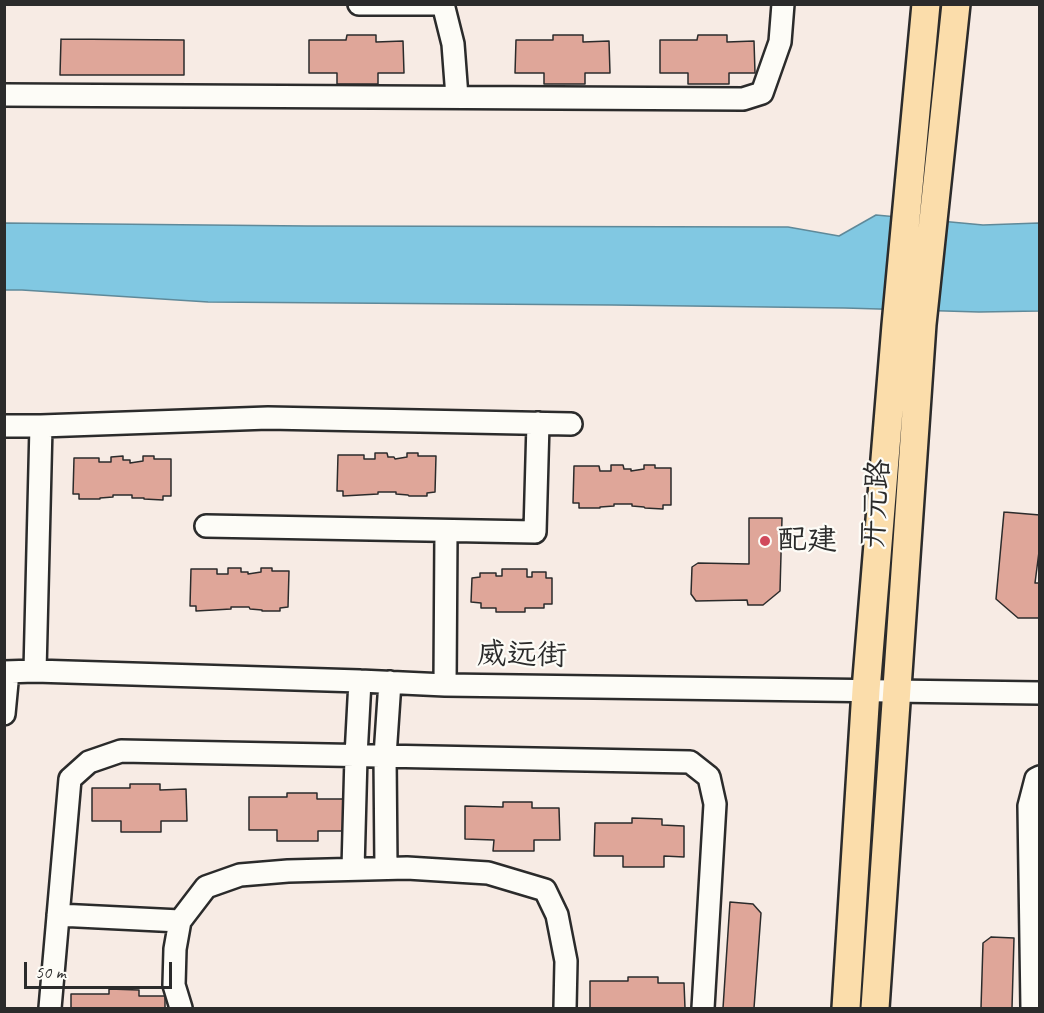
<!DOCTYPE html>
<meta charset="utf-8">
<style>
body{margin:0}
#map{position:relative;width:1044px;height:1013px;overflow:hidden;background:#f7ebe4;font-family:Caveat,sans-serif}
canvas{display:block}
.frame{position:absolute;inset:0;border:6px solid #2b2b2b;pointer-events:none}
.scale{position:absolute;left:24px;top:962px;width:148px;height:27px;box-sizing:border-box;border:3px solid #2b2b2b;border-top:0;padding-left:8px;font-size:18px;line-height:21px;white-space:nowrap;color:#2b2b2b;-webkit-text-stroke:4px #fdfcf7;paint-order:stroke}
</style>
<div id="map">
<canvas width="1044" height="1013"></canvas>
<div class="frame"></div>
<div class="scale">50 m</div>
</div>
<script>
const g = document.querySelector('canvas').getContext('2d');
g.lineJoin = 'round';
function fill(path, color) { g.fillStyle = color; g.fill(path, 'evenodd'); }
const shape = rows => new Path2D(rows.map(r => 'M' + r).join(''));
function trace(path, color, width, dash) { g.strokeStyle = color; g.lineWidth = width; g.lineCap = dash ? 'butt' : 'round'; g.setLineDash(dash || []); g.stroke(path); }
function write(font, color, halo, rows, align = 'center') {
  g.font = font + ' Caveat,"LXGW WenKai TC",sans-serif'; g.lineWidth = 4.5; g.setLineDash([]); g.textBaseline = 'middle'; g.strokeStyle = halo; g.fillStyle = color; for (const [text, x, y, turn = 0] of rows) {
    g.save(); g.translate(x, y); g.rotate((+turn || 0) * Math.PI / 180); g.textAlign = isNaN(turn) ? turn : align; if (halo) g.strokeText(text, 0, 0); g.fillText(text, 0, 0); g.restore();
  }
}
const water = shape([
 [876,215,983,225,1039,223,1039,311,979,312,845,308,612,305,208,302,22,290,5,290,4,223,307,226,788,227,839,236,876,215]
]);
const building = shape([
 [347,35,376,35,376,42,403,41,404,73,378,73,378,84,337,84,337,73,309,73,309,40,346,40,347,35],
 [553,35,583,35,583,42,609,41,610,73,585,73,585,84,544,84,544,73,515,73,516,40,553,40,553,35],
 [698,35,727,35,727,42,754,41,755,73,729,73,729,84,688,84,688,73,660,73,660,40,697,40,698,35],
 [61,39,184,40,184,75,60,75,61,39],
 [375,453,387,453,388,457,394,457,395,459,407,457,407,453,418,453,418,456,436,456,435,492,427,493,427,496,409,496,408,495,396,494,396,492,378,492,378,494,343,496,343,491,337,491,338,455,364,455,364,459,375,459,375,453],
 [123,456,123,460,130,460,130,463,143,461,143,456,154,456,154,459,171,459,171,496,163,496,163,500,144,499,144,498,132,498,132,495,113,495,113,497,100,498,100,499,79,499,79,494,73,494,74,458,99,458,99,462,111,462,111,457,123,456],
 [611,465,623,465,624,469,631,469,631,471,644,469,644,465,655,465,655,468,671,468,671,505,663,505,663,509,645,508,644,507,632,506,632,504,614,504,614,506,600,507,600,508,579,508,579,503,573,503,574,466,599,466,600,471,611,471,611,465],
 [1004,512,1040,515,1040,544,1035,583,1040,583,1040,618,1018,618,996,599,1004,512],
 [749,518,782,518,780,591,763,605,748,605,747,600,696,601,691,594,692,567,698,563,749,564,749,518],
 [228,568,241,568,241,572,248,572,248,574,261,572,261,568,272,568,272,571,289,571,288,607,280,608,280,611,262,611,262,610,250,609,249,607,231,607,231,609,196,611,196,606,190,606,191,569,217,569,217,574,228,574,228,568],
 [502,569,527,569,527,577,532,577,532,572,546,572,546,578,552,578,552,604,544,604,544,608,525,608,525,612,496,612,496,608,481,608,481,603,471,602,472,578,480,577,480,573,496,573,496,576,502,576,502,569],
 [130,784,160,784,160,790,186,789,187,821,161,821,161,832,121,832,121,821,92,821,92,788,130,788,130,784],
 [287,793,317,793,317,799,343,799,344,831,318,831,318,841,277,841,277,830,249,830,249,797,287,797,287,793],
 [503,802,532,802,532,808,559,808,560,840,534,840,534,851,493,851,494,840,465,839,465,806,503,807,503,802],
 [632,818,662,819,662,825,684,826,684,857,664,856,664,867,623,867,623,856,594,856,595,823,632,823,632,818],
 [730,902,753,904,761,913,754,1008,723,1008,730,902],
 [991,937,1014,938,1012,1008,981,1008,983,943,991,937],
 [628,977,658,977,658,983,684,983,685,1008,590,1008,590,981,628,981,628,977],
 [109,989,139,990,139,996,165,996,165,1008,71,1008,71,994,109,994,109,989]
]);
const minor = shape([
 [359,4,438,4],
 [443,4,453,44,457,97],
 [4,95,743,99,762,93,780,42,783,4],
 [4,426,41,426,268,418,571,424],
 [206,526,535,532,538,423],
 [35,671,41,426],
 [4,672,35,671,360,681,445,685,1040,693],
 [445,685,446,531],
 [4,714,8,672],
 [386,868,385,756,390,682],
 [353,869,356,756,360,681],
 [58,915,180,921],
 [50,1008,70,779,89,762,121,751,690,762,709,777,715,804,703,1008],
 [181,1008,174,985,175,949,180,921,206,887,240,875,288,871,407,868,488,873,545,890,557,915,566,961,565,1008],
 [1032,1008,1029,806,1036,779,1040,777]
]);
const major = shape([
 [846,1008,866,690,896,325,926,4],
 [875,1008,922,324,956,4]
]);
const markers = [
 [765,541,6,"#d1495b"]
];
const streetNames = [
 ["开元路",877,504,-86],
 ["威远街",522,656,1]
];
const poiNames = [
 ["配建",777,541]
];
fill(water, '#81c8e2');
trace(water, '#5f8999', 1.5);
fill(building, '#dfa699');
trace(building, '#2b2b2b', 1.5);
trace(minor, '#2b2b2b', 26);
trace(major, '#2b2b2b', 32);
trace(minor, '#fdfcf7', 21);
trace(major, '#fbddab', 27);
for (const [x, y, r, color] of markers) { const dot = new Path2D(); dot.arc(x, y, r, 0, 2 * Math.PI); g.fillStyle = color; g.fill(dot); trace(dot, '#fdfcf7', 2); }
write('30px', '#2b2b2b', '#fdfcf7', streetNames);
write('30px', '#2b2b2b', '#fdfcf7', poiNames, 'left');
</script>
